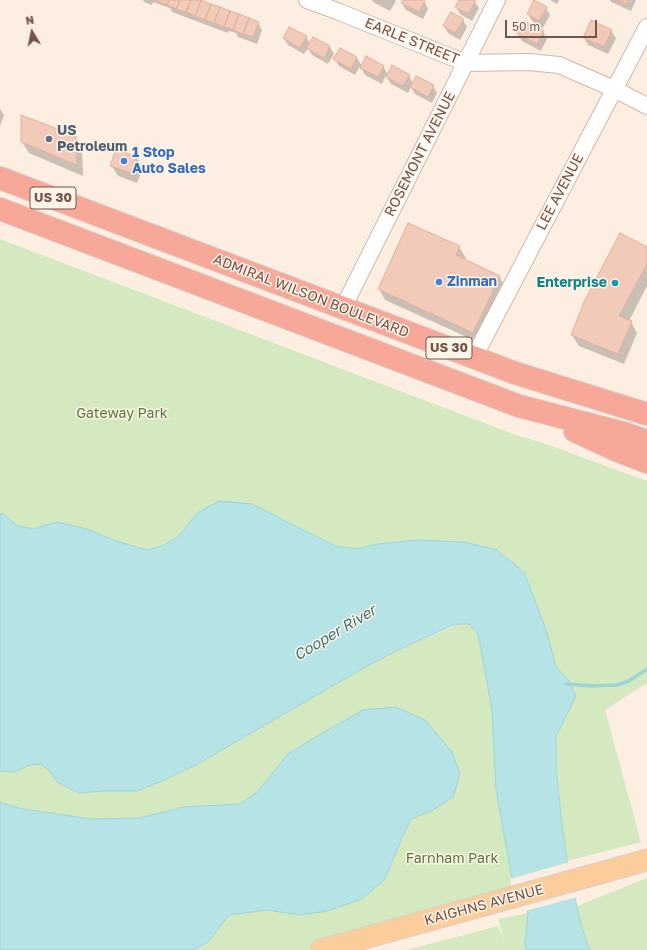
<!DOCTYPE html>
<style>
body{margin:0}
#map{position:relative;width:647px;height:950px;overflow:hidden;background:#fcefe2;font-family:"Golos Text",sans-serif}
canvas{display:block}
.north{position:absolute;left:12px;top:12px;width:40px;height:40px;-webkit-text-stroke:3px #fff4e8;paint-order:stroke;rotate:350deg;font-size:11px;font-weight:700;line-height:16px;text-align:center;color:#735448}
.north::after{content:'';display:block;margin:auto;width:14px;height:18px;background:#735448;clip-path:polygon(50% 0,100% 100%,50% 72%,0 100%)}
.scale{position:absolute;left:505px;top:20px;width:92px;height:18px;box-sizing:border-box;border:2px solid #735448;border-top:0;padding-left:5px;font-size:12px;line-height:14px;white-space:nowrap;color:#735448;-webkit-text-stroke:3px #fff4e8;paint-order:stroke}
</style>
<div id="map">
<canvas width="647" height="950"></canvas>
<div class="north">N</div>
<div class="scale">50 m</div>
</div>
<script>
const g = document.querySelector('canvas').getContext('2d');
g.lineJoin = 'round';
function fill(path, color) { g.fillStyle = color; g.fill(path, 'evenodd'); }
const shape = rows => new Path2D(rows.map(r => 'M' + r).join(''));
function trace(path, color, width, dash) { g.strokeStyle = color; g.lineWidth = width; g.lineCap = dash ? 'butt' : 'round'; g.setLineDash(dash || []); g.stroke(path); }
function write(font, color, halo, rows, align = 'center') {
  g.font = font + ' "Golos Text",sans-serif'; g.lineWidth = 3; g.setLineDash([]); g.textBaseline = 'middle'; g.strokeStyle = halo; g.fillStyle = color; for (const [text, x, y, turn = 0] of rows) {
    g.save(); g.translate(x, y); g.rotate((+turn || 0) * Math.PI / 180); g.textAlign = isNaN(turn) ? turn : align; if (halo) g.strokeText(text, 0, 0); g.fillText(text, 0, 0); g.restore();
  }
}
const green = shape([
 [0,239,516,435,546,444,647,481,647,683,605,710,641,842,567,861,561,816,556,737,568,714,569,681,556,667,537,606,378,544,357,549,335,546,279,517,197,513,178,537,162,546,147,550,116,541,87,529,57,522,33,529,18,526,3,514,0,514],
 [459,624,469,624,478,634,484,665,492,710,496,790,512,878,508,898,321,950,193,950,208,942,229,915,267,910,300,915,327,911,385,879,402,838,411,819,433,810,363,710,288,754,257,792,240,804,184,807,139,818,90,819,18,808,0,802,0,771,14,772,30,764,40,764,48,769,57,782,79,793,103,791,137,791,162,781,196,765,362,669,396,651],
 [647,878,647,950,591,950,587,944,580,921,577,906],
 [528,913,525,943,526,950,406,950,498,926,504,941,498,919]
]);
const water = shape([
 [219,501,252,504,335,546,357,549,378,544,419,540,464,542,497,550,524,572,546,630,556,667,569,681,576,696,556,737,557,772,561,816,567,861,580,921,587,944,591,950,526,950,525,943,528,913,519,890,512,878,496,790,492,710,478,634,469,624,459,624,451,626,396,651,362,669,196,765,162,781,137,791,103,791,79,793,57,782,48,769,40,764,30,765,14,772,0,771,0,514,3,514,18,526,33,529,57,522,87,529,116,541,147,550,162,546,178,537,197,513,219,501],
 [396,707,425,720,452,752,460,774,453,797,433,810,411,819,402,838,385,879,362,899,327,911,300,915,267,910,229,915,208,942,193,950,0,950,0,802,18,808,90,819,139,818,184,807,240,804,257,792,288,754,319,735,363,710,396,707]
]);
const pier = shape([
 [570,862,577,897,525,911,517,891,510,879]
]);
const shadow = shape([
 [143,0,198,0,258,23,262,30,257,44,238,37,236,33,229,31,228,33,172,12,170,8,153,2,152,5,144,2],
 [372,0,395,0,396,1,390,11,373,2],
 [404,0,421,0,424,1,428,9,423,19,406,10,402,3],
 [460,0,473,0,479,8,472,21,460,14,456,7],
 [550,0,559,0,557,4],
 [610,0,636,0,631,11,611,2],
 [546,8,550,15,543,28,532,21,528,14],
 [463,20,467,27,460,40,448,33,444,26],
 [611,31,616,38,608,54,588,45,584,38],
 [543,32,547,39,541,51,522,41,518,34],
 [306,37,310,44,330,47,334,54,328,64,312,55,308,48,304,54,288,45,284,38],
 [357,58,362,66,383,66,388,75,409,76,413,83,433,86,437,93,432,103,415,94,411,87,408,93,391,84,386,75,382,84,365,75,360,66,355,75,339,66,335,59],
 [0,109,4,115,0,126],
 [75,137,82,148,83,176,29,153,22,142],
 [136,157,143,168,137,183,118,176,111,165],
 [459,247,466,258,464,260,499,276,505,287,480,343,385,300,379,289],
 [647,248,647,286,629,321,631,322,637,333,624,364,579,346,572,335]
]);
const stream = shape([
 [566,684,592,686,617,685,629,681,647,669]
]);
const building = shape([
 [158,0,169,0,167,5,158,2,158,0],
 [169,0,180,0,176,9,167,5,169,0],
 [180,0,191,0,186,12,176,9,180,0],
 [191,0,201,0,195,16,186,12,191,0],
 [201,0,211,4,205,20,195,16,201,0],
 [403,0,423,0,425,1,419,12,401,3,403,0],
 [459,0,476,0,468,14,455,7,459,0],
 [534,0,547,7,539,21,527,14,534,0],
 [617,0,629,0,626,4,617,0],
 [211,4,220,7,214,23,205,20,211,4],
 [220,7,230,11,224,27,214,23,220,7],
 [230,11,239,14,233,30,224,27,230,11],
 [451,12,464,19,455,33,443,26,451,12],
 [239,14,249,18,243,34,233,30,239,14],
 [249,18,259,22,253,37,243,34,249,18],
 [591,20,612,30,604,47,583,38,591,20],
 [524,21,544,31,537,44,517,34,524,21],
 [289,27,307,36,300,48,283,38,289,27],
 [313,37,330,46,324,58,306,48,313,37],
 [340,48,357,57,351,69,333,59,340,48],
 [366,56,384,66,378,77,360,68,366,56],
 [392,65,410,75,403,86,386,77,392,65],
 [416,76,434,85,428,97,410,87,416,76],
 [21,115,76,136,77,165,21,142,21,115],
 [116,149,137,157,131,173,110,166,116,149],
 [408,223,460,246,456,255,500,276,473,333,378,289,408,223],
 [620,233,647,247,647,264,619,316,632,321,618,354,571,335,584,302,620,233]
]);
const minor = shape([
 [307,0,337,11,466,63,529,62,559,65,614,89,647,106],
 [343,308,497,0],
 [474,357,647,27]
]);
const major = shape([
 [321,950,647,860]
]);
const highway = shape([
 [0,178,515,373,647,414],
 [0,209,519,406,623,433,647,441],
 [575,431,616,450,647,462]
]);
const markers = [
 [49,139,4,"#5c6f8a"],
 [124,161,4,"#3f7fe0"],
 [439,282,4,"#3f7fe0"],
 [615,283,4,"#0f9aa8"]
];
const shields = [
 [53,198,46],
 [449,348,46]
];
const shieldNames = [
 ["US 30",53,198],
 ["US 30",449,348]
];
const streetNames = [
 ["EARLE STREET",412,41,22],
 ["ROSEMONT AVENUE",420,154,-63],
 ["LEE AVENUE",560,192,-62],
 ["ADMIRAL WILSON BOULEVARD",311,296,21],
 ["KAIGHNS AVENUE",484,905,-15]
];
const serviceNames = [
 ["US",57,131],
 ["Petroleum",57,147]
];
const shopNames = [
 ["1 Stop",132,153],
 ["Auto Sales",132,169],
 ["Zinman",447,282]
];
const cultureNames = [
 ["Enterprise",607,283]
];
const parkNames = [
 ["Gateway Park",122,414],
 ["Farnham Park",452,859]
];
const waterNames = [
 ["Cooper River",335,633,-31]
];
fill(green, '#d5e9c0');
fill(water, '#b6e3e5');
trace(water, '#9dd4d7', 1);
fill(pier, '#fcefe2');
fill(shadow, '#0003');
trace(stream, '#9dd4d7', 3.5);
fill(building, '#f1cab9');
trace(building, '#e4af9a', 1);
trace(minor, '#cfb8ab', 18);
trace(major, '#d8cfcc', 23);
trace(highway, '#d8cfcc', 24);
trace(minor, '#fff', 16);
trace(major, '#fbcd9a', 21);
trace(highway, '#f7a898', 22);
for (const [x, y, r, color] of markers) { const dot = new Path2D(); dot.arc(x, y, r, 0, 2 * Math.PI); g.fillStyle = color; g.fill(dot); trace(dot, '#fff4e8', 1.5); }
for (const [x, y, w] of shields) { const box = new Path2D(); box.roundRect(x - w / 2, y - 11, w, 22, 3); g.fillStyle = '#fff4e8'; g.fill(box); trace(box, '#735448', 1); }
write('bold 13px', '#735448', null, shieldNames);
write('14px', '#735448', '#fff4e8', streetNames);
write('bold 14px', '#4e5e75', '#fff4e8', serviceNames, 'left');
write('bold 14px', '#366cbe', '#fff4e8', shopNames, 'left');
write('bold 14px', '#0d838f', '#fff4e8', cultureNames, 'right');
write('14px', '#567941', '#fff4e8', parkNames);
write('italic 15px', '#3c7579', '#fff4e8', waterNames);
</script>
